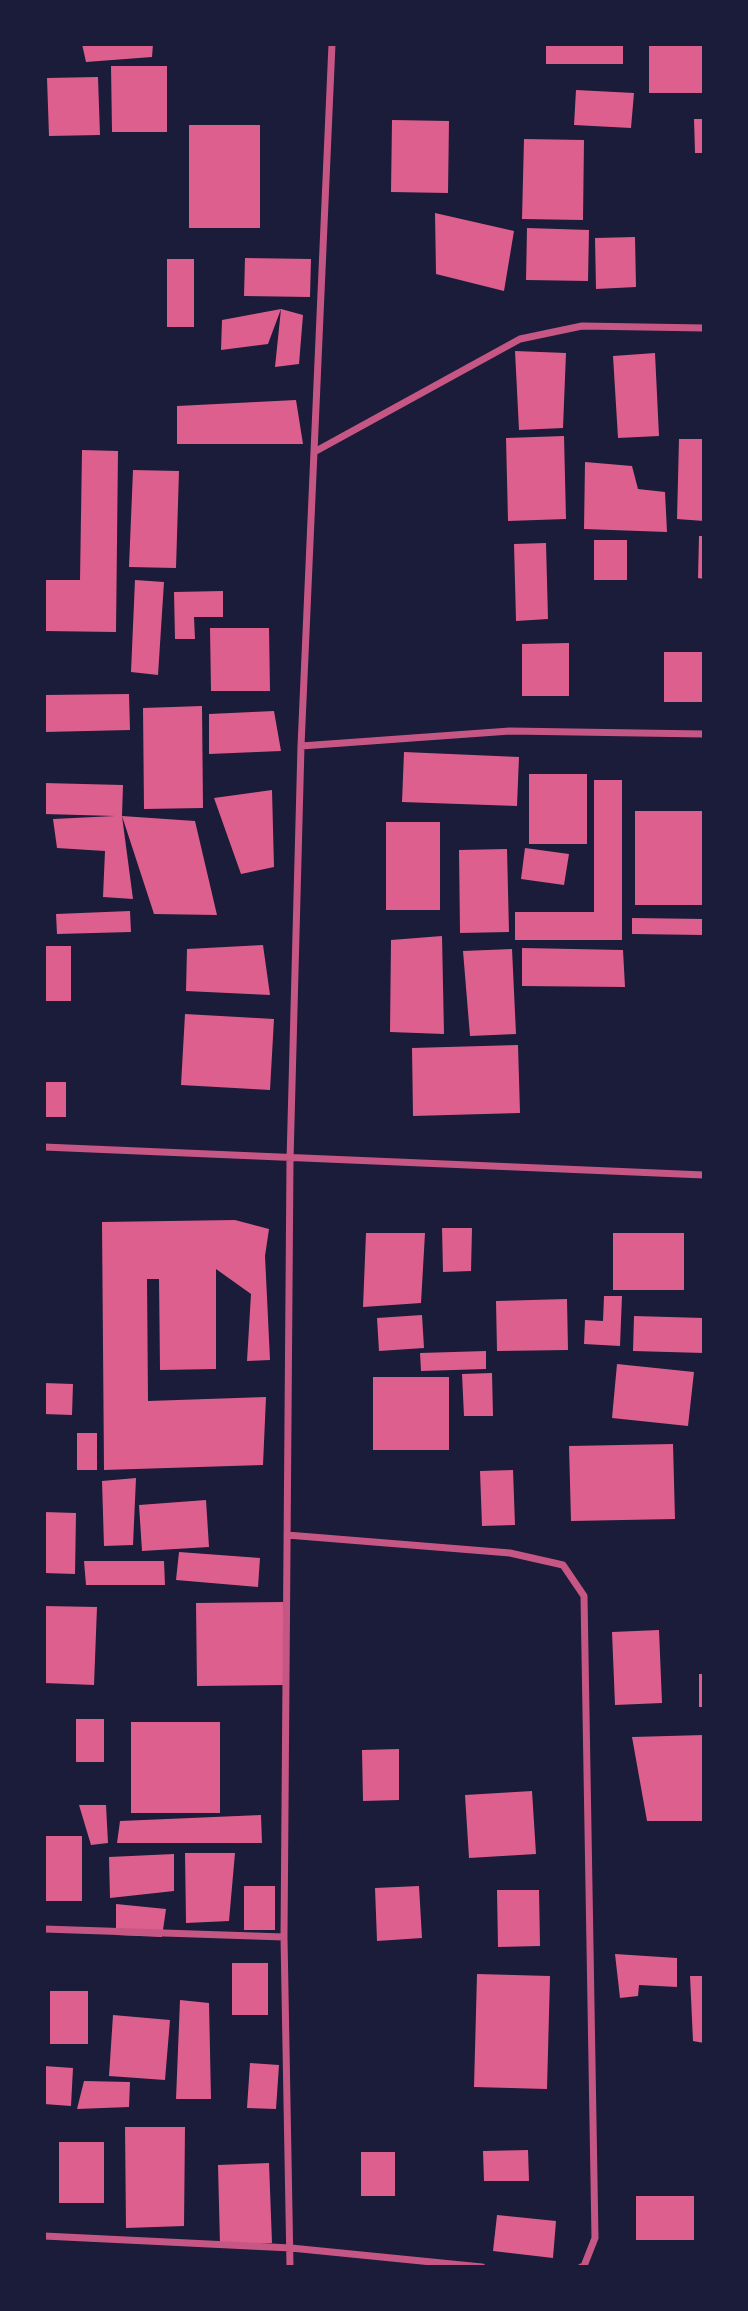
<!DOCTYPE html>
<style>
body{margin:0}
#map{position:relative;width:748px;height:2311px;overflow:hidden;background:#1b1b3a;font-family:Mulish,sans-serif}
canvas{display:block}
.frame{position:absolute;inset:0;border:46px solid #1b1b3a;pointer-events:none}
</style>
<div id="map">
<canvas width="748" height="2311"></canvas>
<div class="frame"></div>
</div>
<script>
const g = document.querySelector('canvas').getContext('2d');
g.lineJoin = 'round';
function fill(path, color) { g.fillStyle = color; g.fill(path, 'evenodd'); }
const shape = rows => new Path2D(rows.map(r => 'M' + r).join(''));
function trace(path, color, width, dash) { g.strokeStyle = color; g.lineWidth = width; g.lineCap = dash ? 'butt' : 'round'; g.setLineDash(dash || []); g.stroke(path); }
const building = shape([
 [82,44,153,44,152,57,86,62],
 [546,44,623,44,623,64,546,64],
 [649,44,704,44,704,93,649,93],
 [111,66,167,66,167,132,112,132],
 [98,77,100,135,49,136,47,78],
 [576,90,634,93,631,128,574,125],
 [694,119,704,119,704,153,695,153],
 [392,120,449,121,448,193,391,192],
 [189,125,260,125,260,228,189,228],
 [524,139,584,140,583,220,522,219],
 [435,213,514,231,504,291,436,274],
 [527,228,589,230,588,281,526,280],
 [635,237,636,287,596,289,595,238],
 [245,258,311,259,310,297,244,296],
 [167,259,194,259,194,327,167,327],
 [281,309,268,344,221,350,222,320,281,309,303,315,299,364,275,367],
 [515,351,566,353,563,428,519,430],
 [655,353,659,436,618,438,613,356],
 [296,400,303,444,177,444,177,406],
 [564,436,566,519,508,521,506,438],
 [679,439,704,439,704,521,677,519],
 [82,450,118,451,116,632,44,631,44,580,80,580],
 [585,462,632,466,638,489,665,492,667,532,584,529],
 [133,470,179,471,176,568,129,567],
 [699,536,704,536,704,579,698,578],
 [594,540,627,540,627,580,594,580],
 [546,543,548,619,516,621,514,544],
 [135,580,164,582,158,675,131,672],
 [223,591,223,617,194,617,195,639,175,639,174,592],
 [210,628,269,628,270,691,211,691],
 [569,643,569,696,522,696,522,644],
 [664,652,704,652,704,702,664,702],
 [129,694,130,730,44,732,44,695],
 [202,706,203,808,144,809,143,708],
 [274,711,281,751,209,754,209,714],
 [404,752,519,757,517,806,402,802],
 [529,774,587,774,587,844,529,844],
 [594,780,622,780,622,940,515,940,515,912,594,912],
 [44,783,123,785,122,816,195,821,217,915,154,914,122,816,133,899,103,897,105,851,57,848,53,819,115,816,44,814],
 [272,790,274,867,241,874,214,798],
 [635,811,704,811,704,905,635,905],
 [386,822,440,822,440,910,386,910],
 [525,848,569,854,564,885,521,879],
 [507,849,509,932,460,933,459,850],
 [130,911,131,932,57,934,56,914],
 [632,918,704,919,704,935,632,934],
 [442,936,444,1034,390,1032,391,940],
 [263,945,270,995,186,991,187,949],
 [44,946,71,946,71,1001,44,1001],
 [522,948,623,950,625,987,522,986],
 [512,949,516,1034,470,1036,463,951],
 [185,1014,274,1019,270,1090,181,1085],
 [518,1045,520,1113,413,1116,412,1048],
 [44,1082,66,1082,66,1117,44,1117],
 [235,1220,269,1229,265,1256,270,1360,247,1361,251,1294,216,1269,216,1369,160,1370,159,1279,147,1279,148,1401,266,1397,263,1465,104,1470,102,1222],
 [442,1228,472,1228,471,1271,443,1272],
 [366,1233,425,1233,421,1303,363,1307],
 [613,1233,684,1233,684,1290,613,1290],
 [604,1296,622,1296,620,1346,584,1344,585,1320,603,1321],
 [567,1299,568,1350,497,1351,496,1301],
 [422,1315,424,1348,379,1351,377,1318],
 [634,1316,704,1318,704,1353,633,1351],
 [486,1351,486,1369,421,1371,420,1353],
 [617,1364,694,1372,688,1426,612,1418],
 [492,1373,493,1416,464,1416,462,1374],
 [373,1377,449,1377,449,1450,373,1450],
 [44,1383,73,1384,72,1415,44,1414],
 [77,1433,97,1433,97,1470,77,1470],
 [673,1444,675,1519,571,1521,569,1446],
 [513,1470,515,1525,482,1526,480,1471],
 [136,1478,133,1545,104,1546,102,1481],
 [206,1500,209,1547,142,1551,139,1505],
 [44,1512,76,1513,75,1574,44,1573],
 [179,1552,260,1558,258,1587,176,1580],
 [84,1561,164,1561,165,1585,86,1585],
 [283,1602,285,1685,197,1686,196,1603],
 [44,1606,97,1607,94,1685,44,1683],
 [659,1630,662,1703,615,1705,612,1632],
 [699,1674,704,1674,704,1707,699,1707],
 [76,1719,104,1719,104,1762,76,1762],
 [131,1722,220,1722,220,1813,131,1813],
 [704,1735,704,1821,647,1821,632,1737],
 [399,1749,399,1800,363,1801,362,1750],
 [532,1791,536,1854,469,1858,465,1795],
 [79,1805,106,1805,108,1843,91,1845],
 [261,1815,262,1843,117,1843,120,1821],
 [44,1836,82,1836,82,1901,44,1901],
 [185,1853,235,1853,229,1921,186,1923],
 [174,1854,174,1891,110,1898,109,1857],
 [244,1886,275,1886,275,1930,244,1930],
 [419,1886,422,1938,377,1941,375,1888],
 [497,1890,539,1890,540,1946,498,1947],
 [116,1904,166,1909,162,1937,116,1935],
 [615,1954,677,1958,677,1987,639,1985,638,1996,620,1998],
 [232,1963,268,1963,268,2015,232,2015],
 [477,1974,550,1976,547,2089,474,2087],
 [690,1976,704,1976,704,2043,693,2041],
 [50,1991,88,1991,88,2044,50,2044],
 [180,2000,209,2003,211,2099,176,2099],
 [113,2015,170,2020,165,2080,109,2076],
 [250,2063,279,2065,276,2109,247,2108],
 [44,2066,73,2068,71,2106,44,2104],
 [84,2081,130,2082,129,2107,77,2109],
 [125,2127,185,2127,184,2226,126,2228],
 [59,2142,104,2142,104,2203,59,2203],
 [528,2150,529,2181,484,2181,483,2151],
 [361,2152,395,2152,395,2196,361,2196],
 [269,2163,272,2243,220,2245,218,2165],
 [636,2196,694,2196,694,2240,636,2240],
 [497,2215,556,2221,553,2258,493,2251]
]);
const minor = shape([
 [316,451,520,339,582,326,704,328],
 [301,746,510,731,704,734],
 [44,1147,704,1175],
 [287,1535,510,1553,563,1565,584,1596,595,2238,584,2266,581,2267],
 [44,1929,284,1937],
 [44,2236,291,2248,482,2267],
 [290,2267,284,1937,290,1160,301,746,332,44]
]);
fill(building, '#dd5f8e');
trace(minor, '#c65784', 7);
</script>
